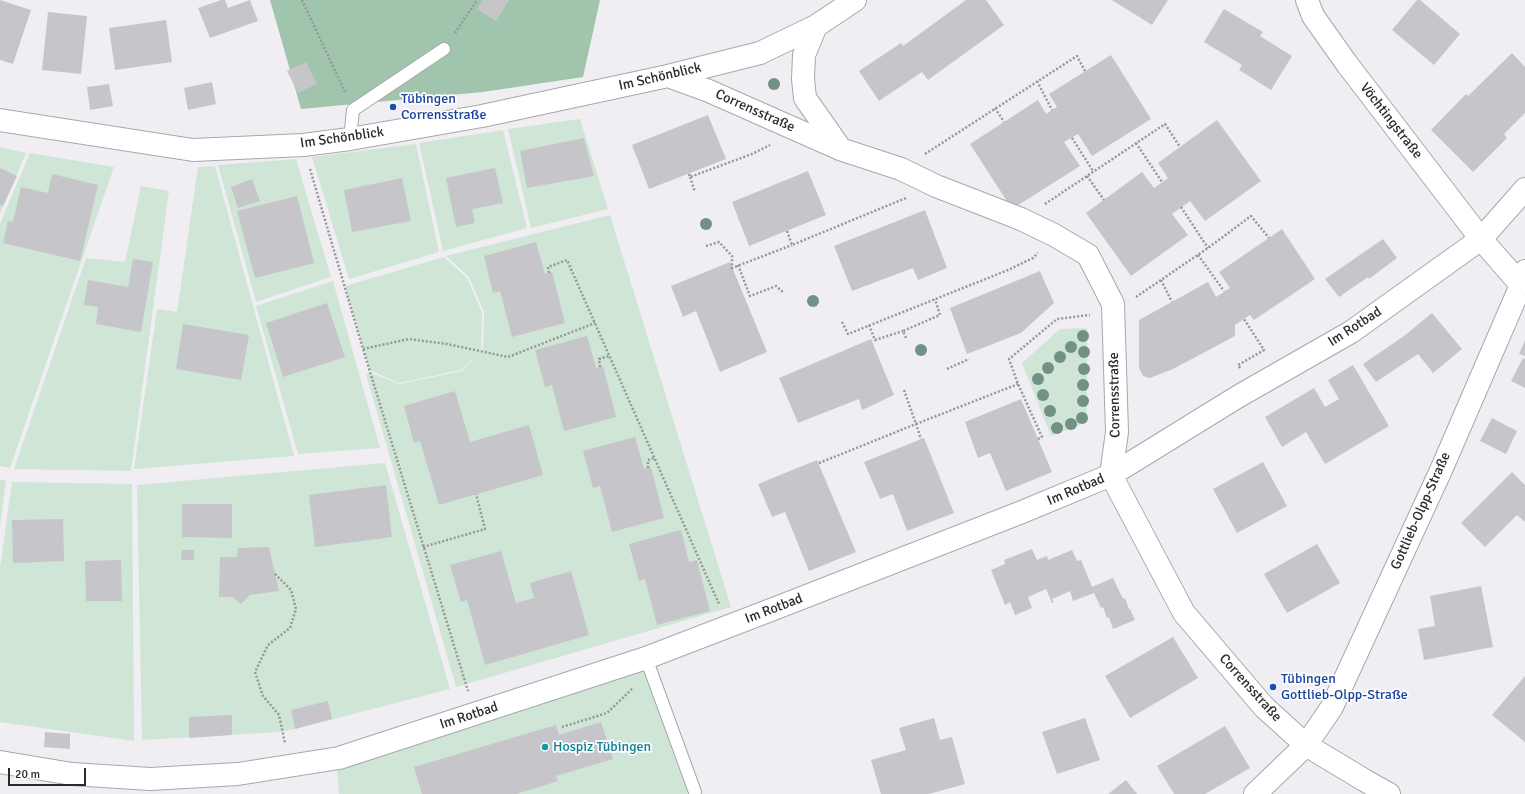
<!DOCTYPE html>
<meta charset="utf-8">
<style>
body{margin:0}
#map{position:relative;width:1525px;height:794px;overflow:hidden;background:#f0eef2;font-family:Signika,sans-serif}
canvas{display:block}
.scale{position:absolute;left:8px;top:768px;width:78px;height:18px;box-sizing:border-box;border:2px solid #2b2a2b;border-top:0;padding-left:5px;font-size:12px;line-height:14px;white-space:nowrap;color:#2b2a2b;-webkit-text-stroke:3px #fdfcff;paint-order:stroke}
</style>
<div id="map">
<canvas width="1525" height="794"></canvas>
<div class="scale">20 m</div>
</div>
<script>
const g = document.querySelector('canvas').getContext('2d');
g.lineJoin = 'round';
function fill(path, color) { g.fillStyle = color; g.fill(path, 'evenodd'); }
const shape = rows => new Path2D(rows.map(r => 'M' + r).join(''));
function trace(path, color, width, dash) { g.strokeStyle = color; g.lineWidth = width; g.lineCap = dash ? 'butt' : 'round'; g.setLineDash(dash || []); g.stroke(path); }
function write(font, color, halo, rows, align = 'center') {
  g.font = font + ' Signika,sans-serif'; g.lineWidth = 3.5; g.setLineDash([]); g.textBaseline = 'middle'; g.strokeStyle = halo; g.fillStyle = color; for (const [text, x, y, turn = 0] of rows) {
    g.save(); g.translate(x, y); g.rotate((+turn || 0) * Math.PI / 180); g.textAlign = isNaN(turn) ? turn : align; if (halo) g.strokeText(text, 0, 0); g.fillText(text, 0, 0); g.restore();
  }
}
const green = shape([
 [580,119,608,209,531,228,508,129],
 [503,130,527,228,443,251,419,143],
 [416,144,439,252,349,279,312,157],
 [0,147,26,153,0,214],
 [30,153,114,167,10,468,0,466,0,224],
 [296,159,331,277,256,302,218,165],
 [215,166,294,456,134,469,157,309,177,312,198,167],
 [141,186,169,191,131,471,14,469,86,258,125,262],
 [610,215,731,607,456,687,366,374,371,373,399,384,462,371,480,353,461,370,399,383,370,370,345,286,444,257,467,278,482,312,481,351,483,350,484,312,469,277,446,256],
 [333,281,380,448,298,454,256,306],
 [1087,328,1087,422,1051,436,1022,363,1060,329],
 [385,463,450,689,295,729,280,732,142,740,137,485],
 [0,479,6,481,0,527],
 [12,482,132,484,134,741,0,722,0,568],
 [646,658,693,794,339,794,336,757]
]);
const forest = shape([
 [270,0,600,0,583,77,483,92,301,109]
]);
const building = shape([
 [0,0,31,10,13,64,0,60],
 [221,0,225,0,228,8,250,0,258,21,210,38,198,8],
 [483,0,509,0,496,21,477,9],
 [966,0,986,0,1004,25,928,80,922,72,879,101,859,71,901,43,903,46],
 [1112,0,1168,0,1152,25],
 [1417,0,1420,0,1460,34,1434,65,1392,30],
 [1224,9,1263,32,1260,36,1292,56,1271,90,1239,70,1242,65,1204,42],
 [48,12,87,16,81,74,42,70],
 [166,20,172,62,115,70,109,28],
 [1512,53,1525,67,1525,113,1504,134,1507,138,1473,172,1431,130,1466,94,1468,96],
 [1111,55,1151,119,1092,156,1078,134,1064,142,1080,166,1012,209,970,144,1038,100,1046,114,1052,110,1057,107,1049,94],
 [306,62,317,84,298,93,287,71],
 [212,82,216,104,188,110,184,88],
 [109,84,113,106,90,110,87,87],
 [708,115,726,159,649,189,632,145],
 [1217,120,1261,181,1205,221,1190,201,1172,214,1188,235,1131,276,1086,213,1142,172,1154,188,1168,178,1158,163],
 [584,138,594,176,527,188,520,151],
 [0,168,17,176,3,206,0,205],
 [495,168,503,203,472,209,475,223,456,227,446,178],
 [808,171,826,215,749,246,732,202],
 [52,174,98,185,80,261,3,243,8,221,13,222,21,187,48,193],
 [402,178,411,221,352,232,344,190],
 [252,179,260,201,238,208,231,187],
 [297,196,314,263,255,278,237,211],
 [925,210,947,268,918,280,913,268,852,291,834,246],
 [1282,229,1315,279,1254,320,1250,315,1235,325,1235,336,1173,369,1150,378,1143,376,1139,368,1139,320,1208,282,1216,297,1230,288,1219,272],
 [1383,239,1397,258,1369,279,1368,277,1339,297,1325,279],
 [536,242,545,274,552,272,565,323,512,337,500,291,493,293,484,256],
 [133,259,153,262,141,332,96,324,98,307,84,305,88,280,128,287],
 [730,262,767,352,720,372,696,311,683,317,671,286],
 [1040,271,1054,303,1021,333,967,354,950,308],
 [327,303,345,357,283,377,266,323],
 [1432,313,1462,349,1433,373,1418,354,1376,382,1363,364,1404,336],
 [183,324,249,335,241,380,176,369],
 [587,336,596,368,603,366,616,417,564,431,552,385,545,387,535,350],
 [871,339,894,395,862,410,859,399,798,423,779,378],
 [1525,340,1525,356,1519,354],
 [1523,358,1525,359,1525,388,1511,381],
 [1353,365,1389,426,1325,464,1306,432,1282,447,1265,417,1314,388,1325,407,1339,399,1328,380],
 [455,391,470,442,529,425,543,475,439,505,420,441,414,443,404,406],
 [1021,399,1052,472,1006,491,990,453,978,458,965,422],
 [1492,418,1517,431,1506,454,1480,441],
 [635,437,644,469,651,467,664,518,612,532,600,486,593,488,583,451],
 [924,438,954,513,907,531,893,494,880,499,864,462],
 [817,460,856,552,809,571,785,512,772,517,758,484],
 [1263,462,1287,506,1237,533,1213,489],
 [1512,472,1525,485,1525,522,1517,515,1485,547,1461,523],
 [386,485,392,537,315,547,309,495],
 [182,504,232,504,232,538,182,537],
 [63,519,64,561,13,563,12,520],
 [681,530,689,562,697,560,710,611,657,625,645,579,639,581,629,544],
 [1317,544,1340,583,1287,613,1264,574],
 [269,547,279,591,250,595,241,604,232,597,219,597,220,557,237,557,238,548],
 [1032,549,1037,560,1047,556,1048,560,1072,550,1077,561,1081,560,1092,587,1113,578,1123,599,1125,598,1129,609,1130,609,1135,620,1113,629,1109,617,1107,618,1103,607,1101,608,1094,593,1073,601,1070,591,1052,599,1054,603,1052,603,1046,589,1028,597,1032,608,1015,615,1010,602,1005,605,991,570,1005,564,1004,560],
 [182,550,194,550,194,560,181,560],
 [501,551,516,603,534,598,530,583,571,571,589,635,485,665,467,600,461,602,450,565],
 [121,560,122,601,86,601,85,561],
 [1481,586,1493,647,1424,660,1418,629,1435,626,1430,596],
 [1173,637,1198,678,1130,718,1105,676],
 [1525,676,1525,742,1492,715],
 [328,701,332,719,295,729,291,710],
 [232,715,232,735,189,738,189,717],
 [934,718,940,740,952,737,965,784,929,794,881,794,871,760,906,750,899,728],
 [1085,718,1100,760,1057,774,1042,732],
 [601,722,613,759,556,776,558,781,516,794,422,794,414,767,556,725,559,735],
 [1225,726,1250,768,1205,794,1174,794,1157,766],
 [45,732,70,734,70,749,44,747],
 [1126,780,1137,794,1108,794]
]);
const path = shape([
 [302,0,345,92],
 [455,33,477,0],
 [1037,81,1052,110],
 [995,108,1004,122],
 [1072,138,1093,171],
 [1136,143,1162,182],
 [925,154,1077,56,1085,71],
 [310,169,363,349,468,691],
 [689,174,690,177,752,154,770,145],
 [1087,176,1104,200],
 [690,177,695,192],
 [1045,204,1165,124,1180,147],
 [1181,207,1208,248],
 [787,231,792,245,906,198],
 [706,246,719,242,732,256,732,268,792,245],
 [1198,255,1224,291],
 [738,265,750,296,776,286,784,293],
 [549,273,548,267,567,260,719,604],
 [1161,280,1172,302],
 [1136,297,1208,248,1251,216,1269,238],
 [842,322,848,334,1008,270,1033,258,1038,253],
 [869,325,875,340,903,331],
 [906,338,903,331,940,315,935,299],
 [363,349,409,339,447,344,508,357,595,323],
 [600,367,599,359,609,356],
 [1240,368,1238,365,1264,350,1244,319],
 [947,369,969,359],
 [904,390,916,424,1018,384],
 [1038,439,1042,437,1018,384,1009,359,1057,319,1090,315],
 [819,463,916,424,921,439],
 [648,468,648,460,654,458],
 [423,547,485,529,476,494],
 [275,574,291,590,296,609,290,628,268,645,255,672,263,696,279,715,285,743],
 [562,727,607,713,632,689]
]);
const lane = shape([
 [350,139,353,110,444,49],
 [646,658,695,792]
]);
const street = shape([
 [1307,0,1313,16,1347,64,1481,239,1521,285],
 [816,26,804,55,803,79,805,98,840,148],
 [668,76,709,91,840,149,901,169,936,186,1021,219,1054,235,1088,255,1113,304,1117,432,1111,475,1184,613,1264,707,1306,745,1364,780,1389,794],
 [0,120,193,150,303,145,350,139,482,116,668,76,760,53,816,26,855,0],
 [0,762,72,774,150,779,238,774,339,758,646,658,776,608,1022,512,1111,475,1239,396,1351,332,1481,239,1525,189],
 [1255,794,1306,745,1332,707,1442,468,1521,285,1525,271]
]);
const trees = [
 [774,84],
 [706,224],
 [813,301],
 [1083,336],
 [1071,347],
 [921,350],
 [1084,352],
 [1060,357],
 [1048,368],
 [1084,369],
 [1038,379],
 [1083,385],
 [1043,395],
 [1083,401],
 [1050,411],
 [1082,418],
 [1071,424],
 [1057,428]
];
const markers = [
 [393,107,4,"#1a4fb4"],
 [1273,687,4,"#1a4fb4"],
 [545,747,4,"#0f9aa8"]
];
const streetNames = [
 ["Im Schönblick",660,77,-13],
 ["Corrensstraße",755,111,24],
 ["Vöchtingstraße",1391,121,52],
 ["Im Schönblick",342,138,-8],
 ["Im Rotbad",1355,327,-33],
 ["Corrensstraße",1115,395,-91],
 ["Im Rotbad",1076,490,-23],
 ["Gottlieb-Olpp-Straße",1421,511,-66],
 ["Im Rotbad",774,609,-21],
 ["Corrensstraße",1250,688,48],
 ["Im Rotbad",469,716,-18]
];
const transitNames = [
 ["Tübingen",401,99],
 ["Corrensstraße",401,115],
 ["Tübingen",1281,679],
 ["Gottlieb-Olpp-Straße",1281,695]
];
const cultureNames = [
 ["Hospiz Tübingen",553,747]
];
fill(green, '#cfe5d6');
fill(forest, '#a1c4ad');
fill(building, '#c6c6ca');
trace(lane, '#a8a7ab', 14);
trace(street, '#a8a7ab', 24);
trace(path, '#979698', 2.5, [2, 2]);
trace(lane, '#fff', 12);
trace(street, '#fff', 22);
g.fillStyle = '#709183';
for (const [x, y] of trees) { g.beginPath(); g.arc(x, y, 6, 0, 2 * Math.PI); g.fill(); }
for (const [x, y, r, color] of markers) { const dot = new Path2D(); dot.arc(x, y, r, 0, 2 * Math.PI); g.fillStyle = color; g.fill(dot); trace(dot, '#fdfcff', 1.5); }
write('14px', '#2b2a2b', '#fdfcff', streetNames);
write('14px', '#164399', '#fdfcff', transitNames, 'left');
write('14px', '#0d838f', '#fdfcff', cultureNames, 'left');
</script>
